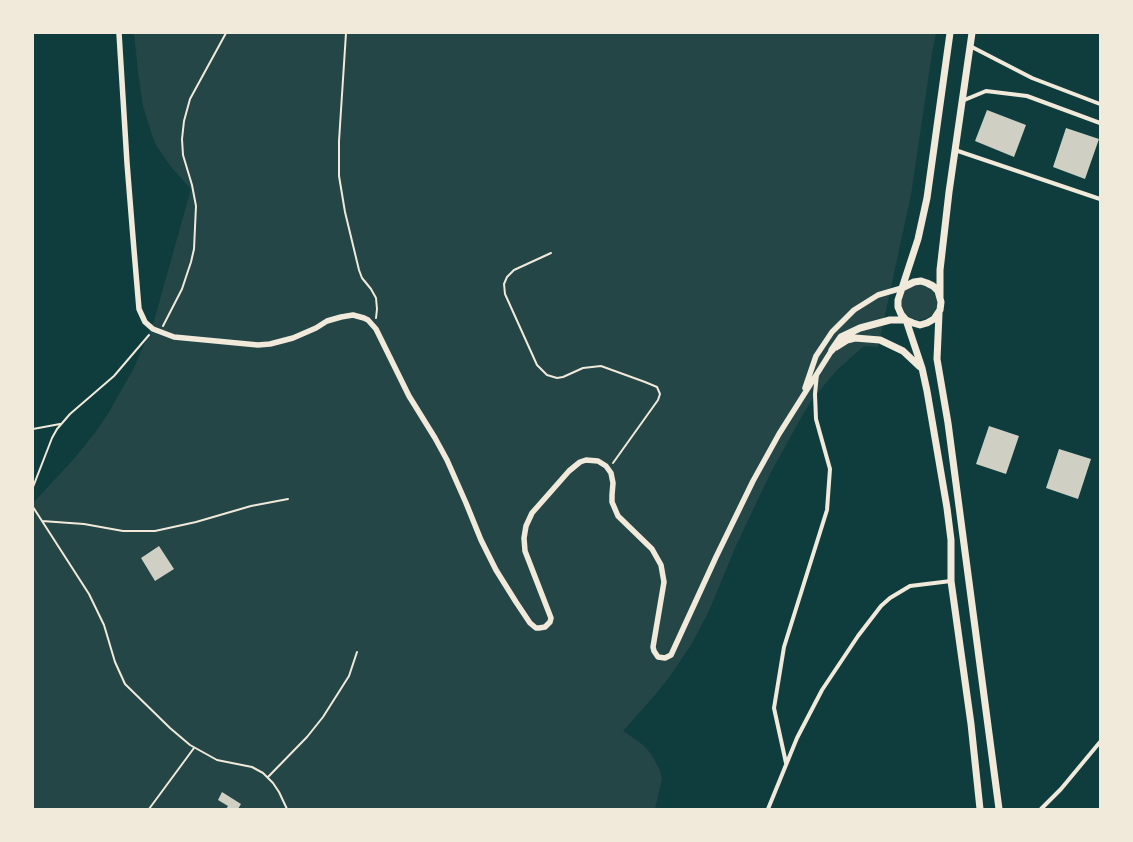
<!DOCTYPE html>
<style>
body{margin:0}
#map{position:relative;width:1133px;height:842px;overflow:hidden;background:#0f3d3e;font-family:Lato,sans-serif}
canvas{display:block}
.frame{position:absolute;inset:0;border:34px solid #f1e9da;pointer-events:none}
</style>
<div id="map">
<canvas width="1133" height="842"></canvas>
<div class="frame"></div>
</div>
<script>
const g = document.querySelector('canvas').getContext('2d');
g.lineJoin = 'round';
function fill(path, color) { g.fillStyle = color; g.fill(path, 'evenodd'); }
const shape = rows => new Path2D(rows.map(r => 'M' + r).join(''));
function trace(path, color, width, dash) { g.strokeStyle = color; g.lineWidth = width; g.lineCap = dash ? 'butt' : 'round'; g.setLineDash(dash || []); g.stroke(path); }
const green = shape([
 [134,33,936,33,932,53,911,195,878,347,864,346,836,371,812,400,802,416,770,474,735,548,709,611,691,645,670,676,655,695,623,731,638,741,645,747,651,754,660,770,662,779,655,809,33,809,33,503,72,461,95,433,109,412,134,368,154,321,191,189,171,167,156,145,151,132,143,106,138,72],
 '901 302a18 18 0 1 1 36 0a18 18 0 1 1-36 0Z'
]);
const building = shape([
 [987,110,1026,125,1014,157,975,141],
 [1066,128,1099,139,1085,179,1053,167],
 [989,426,1019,436,1006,474,976,464],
 [1059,449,1091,459,1078,499,1046,488],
 [159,546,174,569,155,581,141,558],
 [222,792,241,804,238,809,226,809,228,806,218,800]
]);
const path = shape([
 [346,33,339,141,339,176,345,212,359,270,362,278,371,289,376,298,377,309,376,318],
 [551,253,514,270,507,277,504,284,505,294,537,365,547,375,557,378,563,377,583,368,601,366,645,382,657,387,660,394,658,400,613,463],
 [163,326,182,289,191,262,194,249,196,206,192,185,183,155,182,139,184,121,190,99,226,33],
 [33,429,60,424],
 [33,487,52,438,57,429,70,414,114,376,149,335],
 [33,507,89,594,104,625,115,662,125,684,170,728,190,745,217,760,252,767,263,773,273,783,279,792,287,809],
 [42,521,84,524,123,531,155,531,196,522,251,506,288,499],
 [268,777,307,737,323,717,349,676,357,652],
 [149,809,194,748]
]);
const minor = shape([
 [970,46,1032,78,1100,104],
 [962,101,986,91,1027,96,1100,123],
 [955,150,1100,199],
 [786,763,774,708,784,647,827,510,830,469,816,419,815,394,817,374],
 [768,809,797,738,822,690,858,636,881,606,890,598,910,586,951,581],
 [1041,809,1061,789,1100,742]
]);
const tertiary = shape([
 [119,33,127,163,134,250,139,309,145,322,153,329,174,337,258,345,270,344,293,338,316,328,327,321,341,317,353,315,364,318,368,320,376,329,409,396,435,438,447,460,466,503,481,540,496,570,516,602,530,623,536,628,539,628,545,627,550,622,551,618,525,551,524,538,526,526,532,513,569,471,580,462,586,460,598,461,606,466,611,473,613,483,612,495,612,502,618,516,652,549,661,565,664,582,653,647,654,651,658,657,665,658,671,655,716,557,753,481,779,434,832,350],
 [805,388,816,356,832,332,854,310,878,295,902,288]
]);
const primary = shape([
 [921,281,927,283,933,286,938,291,941,302,940,310,934,319,927,323,920,325,913,323,906,320,901,314,898,307,898,300,902,288,914,282,921,281],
 [902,288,918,239,927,198,950,33],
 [940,297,940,270,949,192,972,33],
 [939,314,937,359,948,423,999,809],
 [836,347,847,340,855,338,880,340,903,351,920,367],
 [832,350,841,337,860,328,890,320,906,320,922,368,927,391,947,508,951,540,951,581,971,724,980,809]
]);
fill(green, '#244646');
fill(building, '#cfcfc3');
trace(path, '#f1e9da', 2);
trace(minor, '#f1e9da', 4);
trace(tertiary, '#f1e9da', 5.5);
trace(primary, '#f1e9da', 7);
</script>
